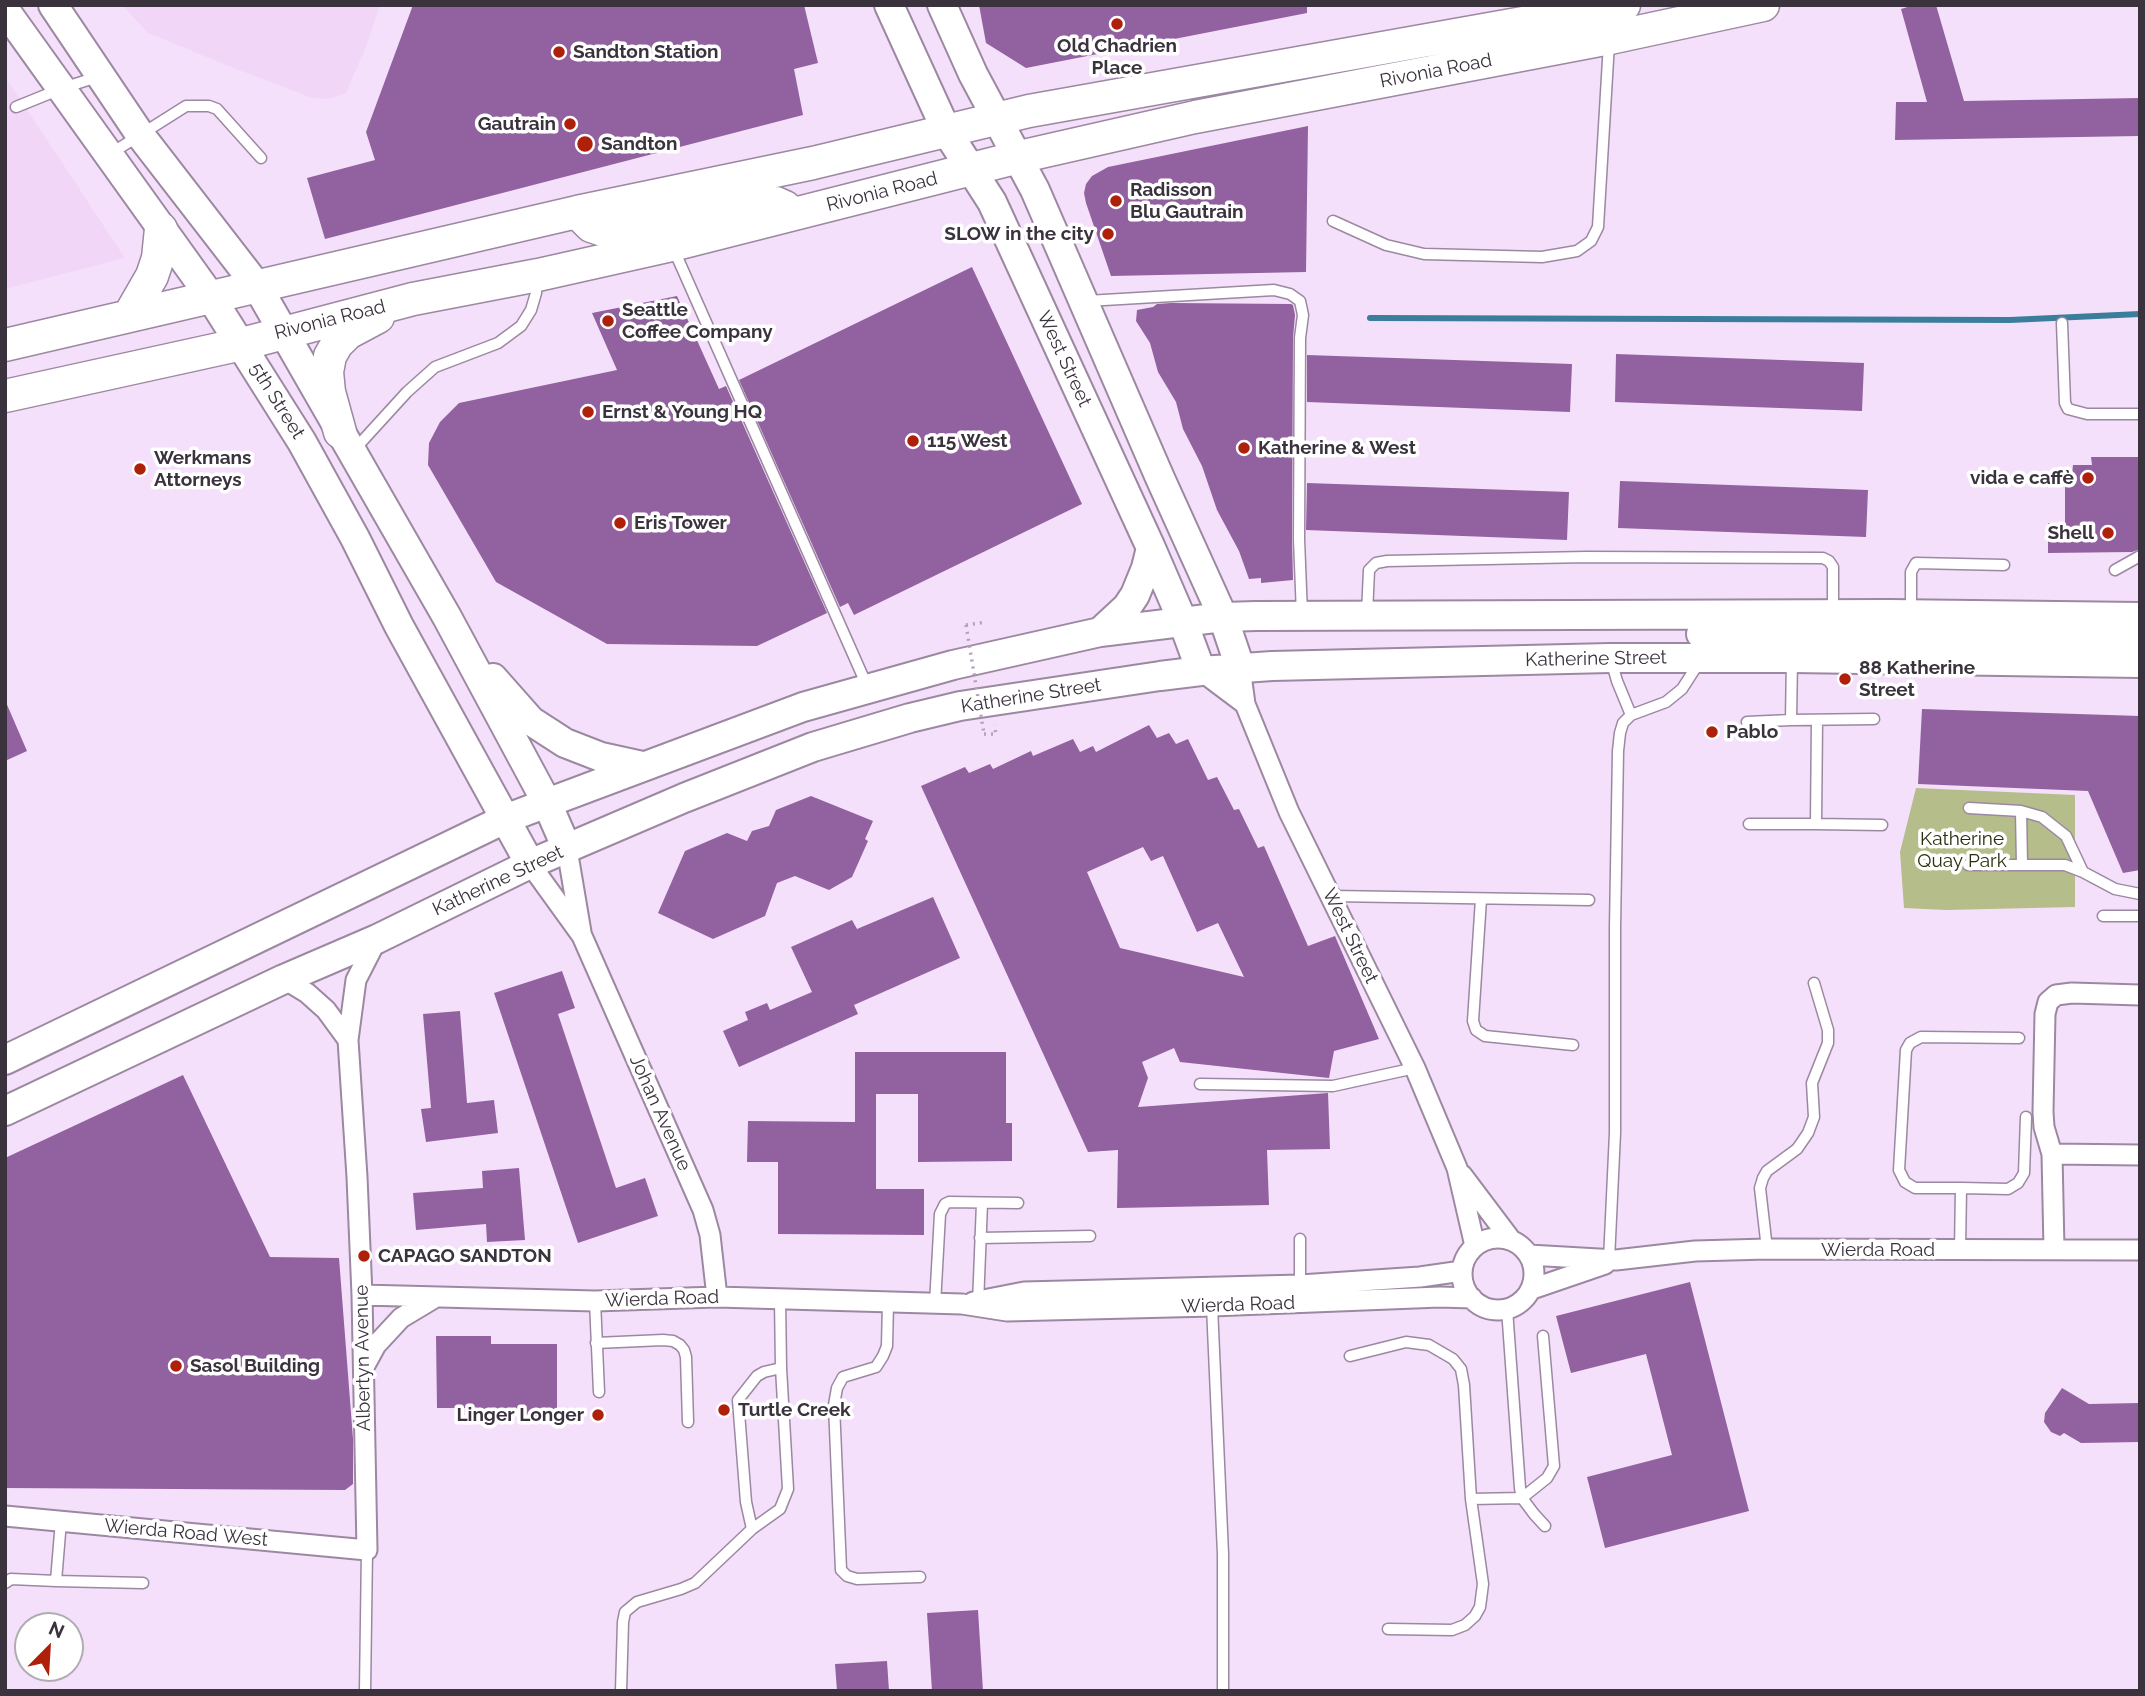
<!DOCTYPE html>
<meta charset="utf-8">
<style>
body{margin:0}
#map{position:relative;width:2145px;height:1696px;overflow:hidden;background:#f5e0fb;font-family:Raleway,sans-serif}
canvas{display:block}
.frame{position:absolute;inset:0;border:7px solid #3a323d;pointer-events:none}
.north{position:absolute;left:14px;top:1612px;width:70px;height:70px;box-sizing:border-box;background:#fff;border:2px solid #b0adb1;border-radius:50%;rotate:24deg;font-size:19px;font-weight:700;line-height:28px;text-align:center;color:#3a323d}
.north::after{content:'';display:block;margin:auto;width:24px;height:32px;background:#ae200a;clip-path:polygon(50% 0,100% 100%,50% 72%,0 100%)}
</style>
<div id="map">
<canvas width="2145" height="1696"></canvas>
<div class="frame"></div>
<div class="north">N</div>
</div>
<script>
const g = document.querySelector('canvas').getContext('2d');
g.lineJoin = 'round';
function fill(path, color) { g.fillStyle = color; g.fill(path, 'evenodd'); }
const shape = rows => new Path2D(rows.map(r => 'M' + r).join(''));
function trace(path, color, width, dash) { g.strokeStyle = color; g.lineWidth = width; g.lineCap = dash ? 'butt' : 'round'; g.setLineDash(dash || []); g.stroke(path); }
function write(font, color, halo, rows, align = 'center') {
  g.font = font + ' Raleway,sans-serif'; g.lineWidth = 7; g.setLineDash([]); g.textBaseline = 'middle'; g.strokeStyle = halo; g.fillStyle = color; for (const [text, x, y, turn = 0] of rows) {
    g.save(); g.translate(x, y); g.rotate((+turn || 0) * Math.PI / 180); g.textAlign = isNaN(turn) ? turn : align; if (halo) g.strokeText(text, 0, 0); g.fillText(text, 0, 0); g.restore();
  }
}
const built = shape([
 [122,5,380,5,366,47,346,93,329,99,312,98,226,65,148,33],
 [5,78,14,90,125,258,5,289]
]);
const green = shape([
 [1916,788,2075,795,2075,907,1946,910,1904,908,1900,852]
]);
const stream = shape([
 [1370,318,2010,320,2140,314]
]);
const building = shape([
 [413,5,804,5,818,63,794,69,803,115,325,239,307,178,375,160,366,132],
 [979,5,1307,5,1307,13,1026,68,986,43],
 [1914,5,1936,5,1964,101,2140,98,2140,136,1895,140,1896,102,1927,102,1901,9],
 [1308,126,1306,272,1111,276,1086,203,1084,193,1086,184,1092,176,1108,167],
 [972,267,1082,504,854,615,848,603,840,607,739,380],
 [677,296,719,389,726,386,827,613,757,646,607,644,496,582,428,465,429,443,440,422,459,403,617,370,592,313],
 [1171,303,1291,304,1293,305,1295,315,1293,338,1292,539,1293,580,1261,583,1261,578,1249,579,1239,551,1217,510,1202,466,1183,429,1176,402,1158,372,1150,343,1136,321,1137,310,1153,307,1157,304],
 [1616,354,1864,363,1862,411,1615,402],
 [1307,355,1572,364,1570,412,1307,402],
 [2091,457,2140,457,2140,549,2132,552,2048,553,2048,523,2065,523,2065,483,2071,483,2073,465,2092,465],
 [1620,481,1868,490,1866,537,1618,528],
 [1307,483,1569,492,1567,540,1306,530],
 [5,700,27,751,5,761],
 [1922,709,2140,716,2140,870,2123,873,2088,791,1918,784],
 [1149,725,1157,738,1169,733,1176,744,1188,739,1208,780,1217,777,1234,810,1239,809,1258,848,1264,846,1308,946,1335,936,1379,1039,1334,1051,1329,1078,1180,1062,1174,1048,1142,1062,1148,1078,1138,1107,1328,1093,1330,1149,1267,1150,1269,1205,1117,1208,1118,1150,1088,1152,921,786,965,767,969,773,990,764,993,769,1031,751,1033,756,1073,739,1080,752,1093,746,1096,752],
 [1143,847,1151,861,1163,856,1197,932,1218,923,1244,977,1120,948,1087,872],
 [811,796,873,821,865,839,868,841,852,877,829,890,795,876,777,883,765,916,713,939,658,913,685,851,727,833,747,841,752,831,769,826,776,810],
 [933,897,960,958,854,1005,858,1014,739,1067,723,1031,748,1020,745,1012,767,1003,770,1010,812,992,791,947,852,920,857,929],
 [562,971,575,1008,558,1014,616,1188,645,1178,658,1216,578,1243,494,993],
 [460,1011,467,1103,494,1100,498,1133,426,1142,421,1109,431,1108,423,1014],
 [855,1052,1006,1052,1006,1123,1012,1123,1012,1161,918,1162,918,1094,876,1094,876,1189,924,1189,924,1235,778,1234,778,1162,747,1162,748,1121,855,1122],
 [183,1075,270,1257,339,1258,353,1439,353,1484,345,1490,5,1488,5,1158],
 [519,1168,525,1240,487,1242,486,1224,416,1230,413,1193,483,1188,482,1171],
 [1690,1282,1749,1511,1605,1548,1587,1477,1672,1455,1646,1354,1571,1373,1556,1316],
 [436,1336,491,1336,491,1344,557,1344,557,1416,477,1415,477,1408,437,1408],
 [2062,1388,2089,1404,2140,1403,2140,1442,2081,1443,2064,1433,2060,1436,2051,1432,2044,1422,2045,1413],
 [978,1610,983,1691,932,1691,927,1613],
 [887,1661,889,1691,837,1691,835,1664]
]);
const path = shape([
 [966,625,986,622],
 [984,734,996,734,994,725]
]);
const lane = shape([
 [16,107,63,88,97,77],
 [110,154,186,106,209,106,217,109,261,158],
 [1333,221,1386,245,1424,254,1542,257,1577,251,1591,241,1598,227,1609,43],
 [674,250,868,688],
 [1087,301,1274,290,1290,294,1300,301,1303,315,1300,338,1299,539,1302,615],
 [2062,323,2065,403,2068,409,2087,414,2140,414],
 [355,449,407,392,435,367,498,343,521,326,531,310,536,293,537,279],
 [2115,570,2140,556],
 [1367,614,1369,570,1376,563,1387,561,1586,557,1823,558,1829,561,1833,567,1833,613],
 [1911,614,1911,572,1916,563,2004,565],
 [1792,659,1791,720,1874,719],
 [1611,660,1617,681,1631,715],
 [1817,720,1816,824,1882,825],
 [1747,722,1791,720],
 [1969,808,2021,811,2022,864],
 [2021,811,2042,817,2066,836,2083,872],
 [1749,824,1816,824],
 [1968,865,2065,865,2083,872,2115,889,2140,894],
 [1331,896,1589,900],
 [1481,899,1473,1021,1476,1030,1485,1036,1573,1045],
 [2103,916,2140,916],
 [1200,1084,1333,1086,1415,1068],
 [1961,1188,1915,1188,1905,1182,1899,1170,1906,1050,1910,1043,1921,1037,2019,1038],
 [980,1238,1090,1236],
 [1300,1239,1300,1288],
 [1767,1249,1760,1188,1763,1178,1767,1171,1797,1149,1808,1133,1814,1117,1812,1083,1828,1043,1828,1030,1814,983],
 [1960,1250,1961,1188,2008,1189,2018,1183,2024,1173,2026,1117],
 [1609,1260,1615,1133,1615,928,1618,751,1620,733,1623,723,1631,715,1666,702,1682,689,1700,661],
 [780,1299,781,1368,788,1489,780,1509,752,1529,746,1502,738,1400,757,1376,764,1372,781,1368],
 [595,1301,599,1392],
 [888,1303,887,1346,883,1356,876,1367,843,1377,837,1388,834,1405,841,1570,847,1576,857,1579,920,1577],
 [935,1304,940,1214,945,1204,949,1202,1018,1203],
 [978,1304,982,1203],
 [1212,1306,1223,1554,1223,1691],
 [1507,1309,1520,1488,1522,1498,1534,1514,1545,1526],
 [596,1343,663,1340,673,1341,680,1345,684,1350,686,1357,688,1422],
 [1350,1356,1406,1342,1429,1345,1453,1359,1461,1369,1464,1385,1471,1499,1483,1584,1480,1607,1475,1616,1465,1625,1452,1630,1388,1629],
 [1471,1499,1522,1498,1547,1478,1554,1466,1543,1336],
 [61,1521,56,1581,143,1583],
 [5,1583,11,1579,56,1581],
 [365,1691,367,1550],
 [621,1691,623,1622,625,1612,637,1602,681,1589,695,1583,752,1529]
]);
const street = shape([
 [1240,667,1245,704,1289,812,1415,1068,1457,1168,1475,1246],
 [1201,671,1245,704],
 [567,849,581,932],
 [530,864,582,936,703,1210,710,1235,717,1297],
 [284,979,307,993,326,1010,348,1040],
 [2052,1154,2140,1155],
 [1462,1175,1511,1240],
 '1462 1274a36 36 0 1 1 72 0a36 36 0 1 1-72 0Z',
 [2054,1249,2052,1154,2044,1127,2043,1112,2045,1014,2048,1002,2056,995,2072,993,2140,995],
 [1529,1255,1616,1260,1695,1251,1767,1249,2140,1250],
 [1532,1289,1605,1264],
 [362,1295,595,1301,717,1297,962,1304,1007,1311,1212,1306,1440,1297,1472,1298],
 [973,1302,1024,1292,1300,1285,1420,1277,1462,1271],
 [364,1367,376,1345,401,1318,436,1297],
 [5,1516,367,1550,362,1295,357,1177,348,1040,356,980,377,939]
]);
const secondary = shape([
 [53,5,141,136,257,286,447,617,547,803,567,849],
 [889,5,947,132,992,202,1151,548,1183,622,1201,671],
 [942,5,973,74,1035,190,1160,478,1223,617,1240,667],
 [5,10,210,296,302,442,355,538,399,626,530,864],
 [1100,632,1127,607,1135,595,1146,568,1151,548],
 [1701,634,2140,639],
 [493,678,531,721,565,743,601,757,642,766],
 [5,1060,505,819,547,803,803,707,953,665,1100,632,1223,617,1256,616,1889,614,2140,617],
 [5,1111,284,979,377,939,530,864,684,798,813,747,910,718,960,706,1160,676,1201,671,1272,666,1610,658,1792,658,2140,663]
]);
const primary = shape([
 [577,212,591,226,609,232,639,228,722,208,753,203,776,203,785,207],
 [129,316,152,276,158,258,161,229],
 [5,345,577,212,813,163,1029,111,1624,5],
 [5,396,242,344,413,299,538,275,672,245,1019,157,1195,117,1610,38,1763,5],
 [340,432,329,392,327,372,330,356,337,344,348,333,378,317]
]);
const pathBridge = shape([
 [966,625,984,734]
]);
const markers = [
 [1117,24,7,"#ae200a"],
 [559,52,7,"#ae200a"],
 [570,124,7,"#ae200a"],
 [585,144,9,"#ae200a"],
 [1116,201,7,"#ae200a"],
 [1108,234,7,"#ae200a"],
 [608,321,7,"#ae200a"],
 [588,412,7,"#ae200a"],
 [913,441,7,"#ae200a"],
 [1244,448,7,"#ae200a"],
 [140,469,7,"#ae200a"],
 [2088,478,7,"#ae200a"],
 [620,523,7,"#ae200a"],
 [2108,533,7,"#ae200a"],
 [1845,679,7,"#ae200a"],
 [1712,732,7,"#ae200a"],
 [364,1256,7,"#ae200a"],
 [176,1366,7,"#ae200a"],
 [724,1410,7,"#ae200a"],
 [598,1415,7,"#ae200a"]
];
const poiNames = [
 ["Old Chadrien",1117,46,"center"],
 ["Place",1117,68,"center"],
 ["Sandton Station",573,52],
 ["Gautrain",556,124,"right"],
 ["Sandton",601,144],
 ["Radisson",1130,190],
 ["Blu Gautrain",1130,212],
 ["SLOW in the city",1094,234,"right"],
 ["Seattle",622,310],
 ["Coffee Company",622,332],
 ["Ernst & Young HQ",602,412],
 ["115 West",927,441],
 ["Katherine & West",1258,448],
 ["Werkmans",154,458],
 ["Attorneys",154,480],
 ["vida e caffè",2074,478,"right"],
 ["Eris Tower",634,523],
 ["Shell",2094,533,"right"],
 ["88 Katherine",1859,668],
 ["Street",1859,690],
 ["Pablo",1726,732],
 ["CAPAGO SANDTON",378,1256],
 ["Sasol Building",190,1366],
 ["Turtle Creek",738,1410],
 ["Linger Longer",584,1415,"right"]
];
const streetNames = [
 ["Rivonia Road",1436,71,-11],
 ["Rivonia Road",882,192,-14],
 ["Rivonia Road",330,320,-14],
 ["West Street",1064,359,65],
 ["5th Street",277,401,58],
 ["Katherine Street",1596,659,-1],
 ["Katherine Street",1031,696,-9],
 ["Katherine Street",498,881,-25],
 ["West Street",1350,936,64],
 ["Johan Avenue",660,1113,66],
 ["Wierda Road",1878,1250],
 ["Wierda Road",662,1299,-2],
 ["Wierda Road",1238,1305,-2],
 ["Albertyn Avenue",363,1358,-91],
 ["Wierda Road West",186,1533,5]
];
const parkNames = [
 ["Katherine",1962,839],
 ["Quay Park",1962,861]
];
fill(built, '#f1d6f8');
fill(green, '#b5be8a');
trace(stream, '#3b7e9c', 6);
fill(building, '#92619f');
trace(lane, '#9c88a1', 13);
trace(street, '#9c88a1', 23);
trace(secondary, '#9c88a1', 32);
trace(primary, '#9c88a1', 35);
trace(path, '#b3a3b8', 3.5, [2, 5]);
trace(lane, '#fff', 10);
trace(street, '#fff', 19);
trace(secondary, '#fff', 28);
trace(primary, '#fff', 32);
trace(pathBridge, '#b3a3b8', 3.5, [2, 5]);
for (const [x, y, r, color] of markers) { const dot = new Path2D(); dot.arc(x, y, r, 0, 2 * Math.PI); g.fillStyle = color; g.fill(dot); trace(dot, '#fff', 2.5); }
write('bold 19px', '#3a323d', '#fff', poiNames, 'left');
write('19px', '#3a323d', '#fff', streetNames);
write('19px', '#2a2f0b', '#fff', parkNames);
</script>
